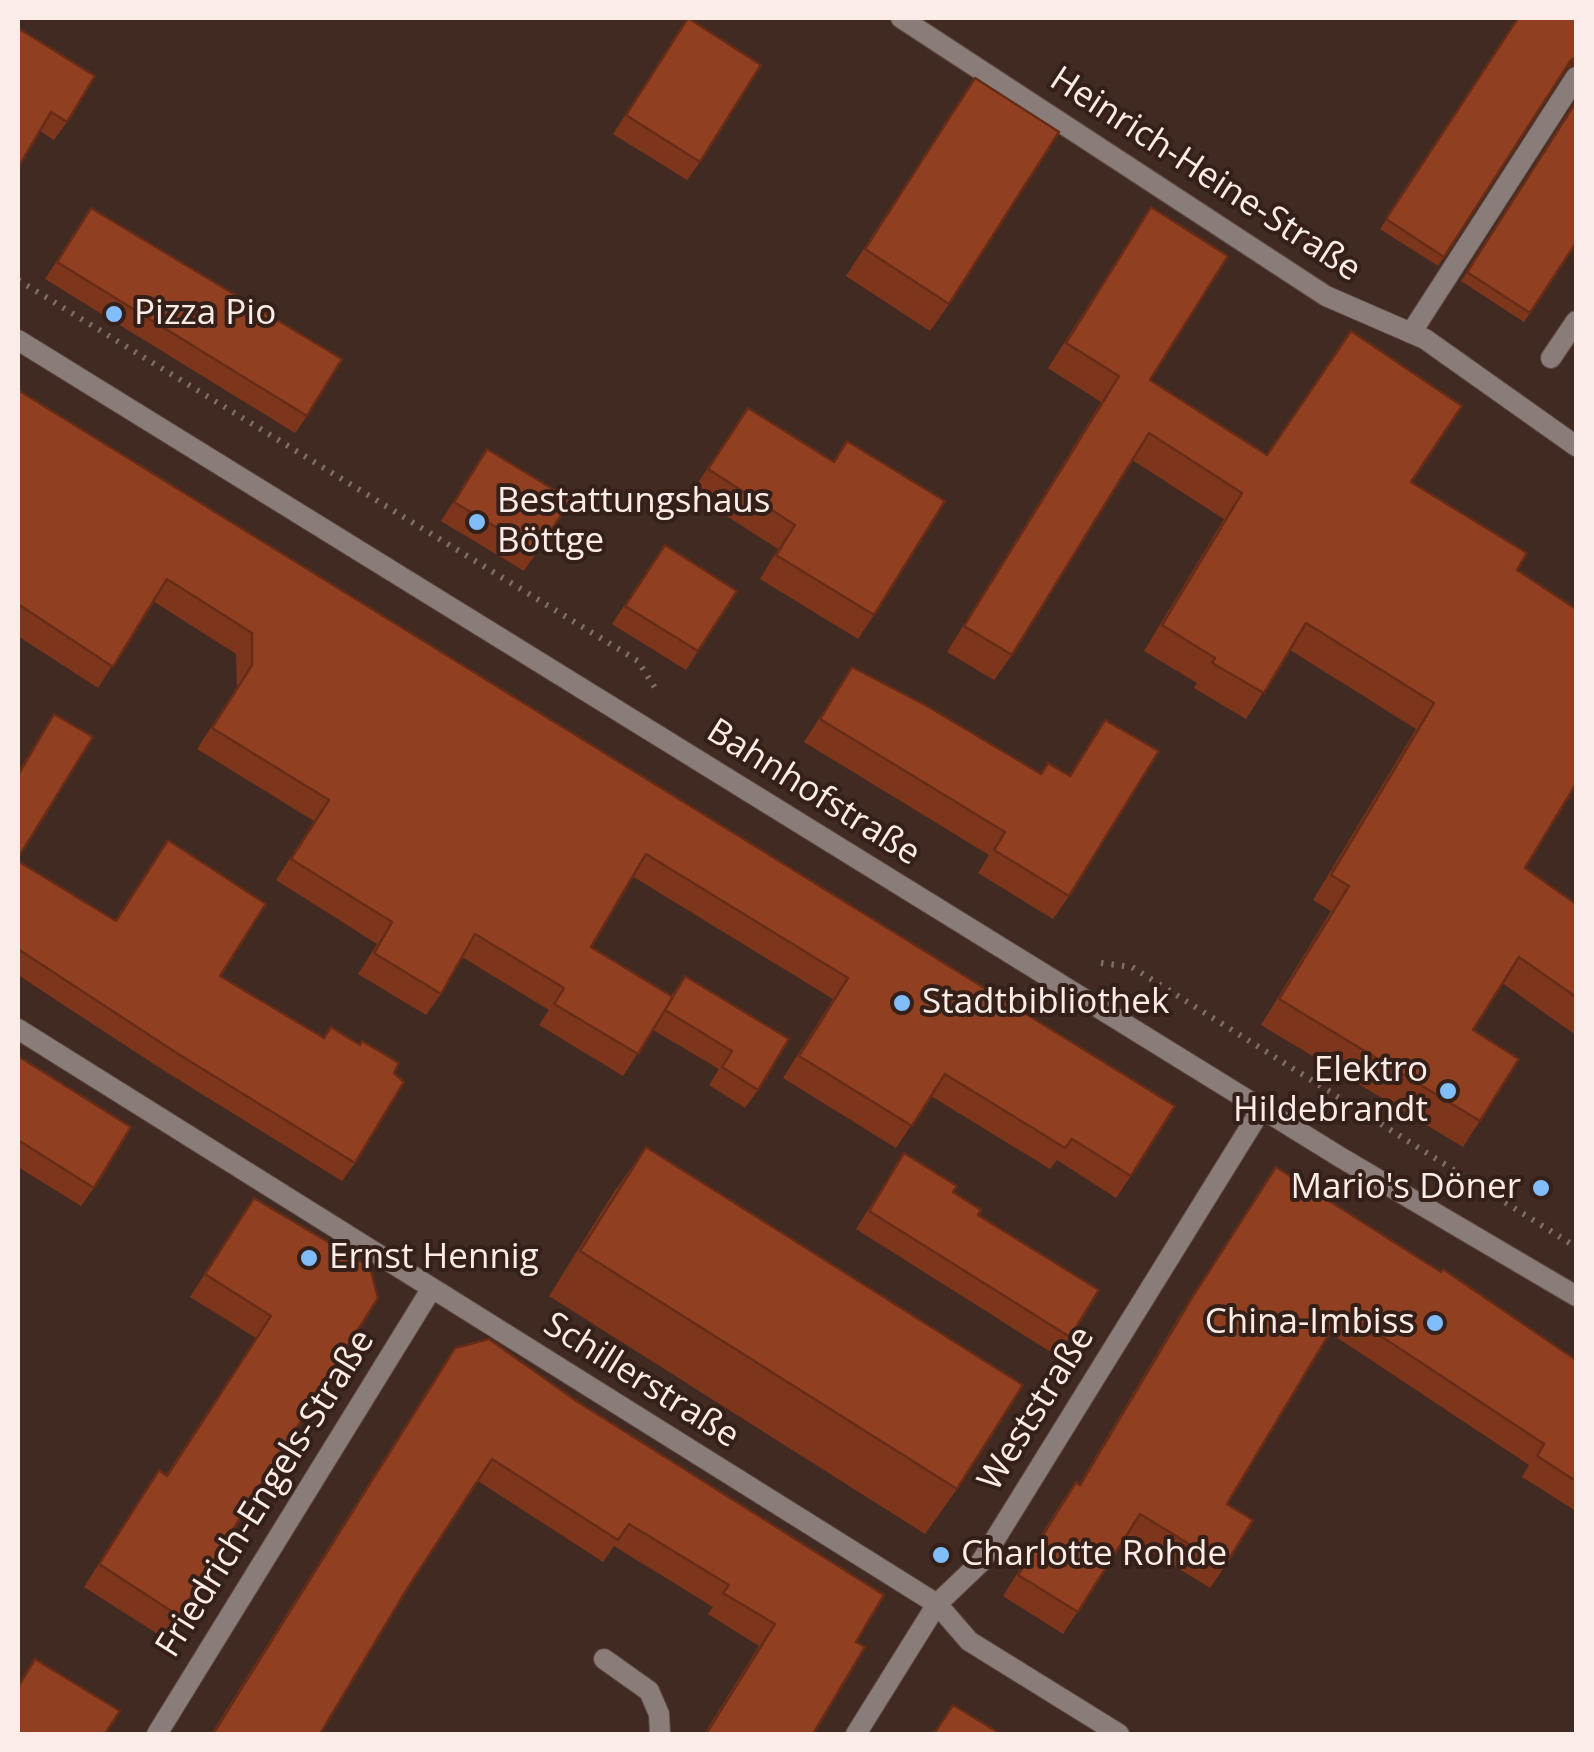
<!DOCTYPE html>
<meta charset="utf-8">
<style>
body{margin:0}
#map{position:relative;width:1594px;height:1752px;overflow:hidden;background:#402a22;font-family:"Open Sans",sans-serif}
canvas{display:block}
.frame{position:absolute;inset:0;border:20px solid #fbece7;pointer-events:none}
</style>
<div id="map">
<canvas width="1594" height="1752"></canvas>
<div class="frame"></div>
</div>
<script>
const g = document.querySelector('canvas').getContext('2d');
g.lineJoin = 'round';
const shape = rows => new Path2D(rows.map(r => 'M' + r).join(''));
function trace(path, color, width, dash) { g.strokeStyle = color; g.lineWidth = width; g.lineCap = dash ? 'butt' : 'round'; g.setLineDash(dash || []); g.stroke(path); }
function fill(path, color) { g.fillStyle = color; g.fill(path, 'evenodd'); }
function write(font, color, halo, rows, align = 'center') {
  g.font = font + ' "Open Sans",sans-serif'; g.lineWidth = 8; g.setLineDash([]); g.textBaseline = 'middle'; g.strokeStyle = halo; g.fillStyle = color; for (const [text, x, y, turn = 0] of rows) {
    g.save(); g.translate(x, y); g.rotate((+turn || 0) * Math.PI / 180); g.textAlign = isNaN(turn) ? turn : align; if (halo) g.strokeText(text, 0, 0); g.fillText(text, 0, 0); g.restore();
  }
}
const path = shape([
 [18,280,638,661,657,691],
 [1101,963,1132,967,1576,1247]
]);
const service = shape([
 [1411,333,1576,77],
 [1551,358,1576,321],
 [604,1659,649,1691,659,1714,660,1734]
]);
const minor = shape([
 [901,18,1326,296,1425,339,1576,446],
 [18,1029,937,1604,969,1641,1119,1734],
 [157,1734,432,1288],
 [856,1734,937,1604,981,1562,1262,1108]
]);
const tertiary = shape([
 [18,340,1340,1157,1576,1296]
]);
const wall = shape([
 [688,18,700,162,687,180,613,134],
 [1518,18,1576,63,1565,69,1438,266,1380,229],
 [18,28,67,122,54,140,40,131],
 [975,78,949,304,930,331,846,276],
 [1576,102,1576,243,1524,322,1461,281],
 [1151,207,1150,380,1267,455,1411,482,1517,570,1525,868,1576,904,1576,1035,1502,983,1473,1030,1480,1121,1463,1147,1261,1025,1331,911,1313,900,1416,729,1290,650,1246,719,1194,688,1197,683,1144,651,1224,519,1132,460,1012,655,994,680,947,652,1101,402,1048,368],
 [91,208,307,416,295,433,45,279],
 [18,390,1131,1176,1116,1198,1057,1160,1050,1169,931,1096,896,1148,783,1078,833,999,632,876,591,947,671,996,685,976,758,1090,745,1108,709,1085,719,1069,653,1030,623,1076,539,1025,549,1010,462,957,441,994,426,1015,358,974,377,944,276,880,314,821,197,749,237,687,236,654,153,601,98,688,18,636],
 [748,408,833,461,847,441,874,615,858,639,760,579,778,549,691,493],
 [487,449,537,552,524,571,441,521],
 [652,563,698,651,686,670,612,624],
 [852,667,1040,774,1069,776,1105,720,1069,896,1053,919,978,873,989,855,804,742],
 [54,714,18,858,18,772],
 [168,840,220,976,323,1038,394,1073,355,1163,342,1181,163,1070,18,975,18,861,115,920],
 [18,1056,94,1188,81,1206,18,1167],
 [646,1147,957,1489,925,1534,549,1296,614,1192],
 [904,1153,953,1192,978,1215,1070,1337,1057,1356,856,1229],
 [1276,1167,1576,1360,1576,1511,1522,1477,1529,1465,1330,1333,1227,1504,1225,1566,1210,1588,1126,1536,1063,1634,1003,1596,1061,1503,1076,1482,1079,1484,1178,1318],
 [254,1198,370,1267,179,1616,164,1638,84,1587,159,1470,166,1475,256,1338,190,1297],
 [455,1348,856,1642,813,1734,704,1734,759,1646,708,1614,713,1607,614,1546,603,1562,478,1481,407,1589,320,1734,211,1734,440,1370]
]);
const shadedWall = shape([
 [1576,57,1576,64,1564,70,1571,60]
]);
const building = shape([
 [688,18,761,65,700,162,626,115,688,18],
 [1518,18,1576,18,1576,57,1571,60,1444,257,1386,219,1518,18],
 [18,28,95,76,67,122,51,112,18,168,18,28],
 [975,78,1059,132,949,304,865,249,975,78],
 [1576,102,1576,243,1530,313,1467,272,1576,102],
 [1151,207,1228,256,1150,380,1267,455,1351,331,1462,406,1411,482,1527,553,1517,570,1576,609,1576,784,1525,868,1576,904,1576,997,1519,957,1473,1030,1519,1059,1480,1121,1279,999,1349,886,1331,875,1434,703,1306,623,1264,693,1212,663,1215,658,1162,625,1242,493,1149,433,1012,655,964,626,1119,376,1066,343,1151,207],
 [91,208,342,359,307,416,57,262,91,208],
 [18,390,1175,1106,1131,1176,1072,1139,1065,1148,945,1074,912,1126,799,1056,848,978,646,854,591,947,673,997,638,1054,554,1004,564,988,475,934,441,994,374,953,392,922,291,859,329,800,212,728,252,665,252,633,167,579,113,667,18,604,18,390],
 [748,408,834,462,847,441,945,501,874,615,776,555,795,525,708,469,748,408],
 [487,449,571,500,537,552,454,502,487,449],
 [665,545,737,591,698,651,625,606,665,545],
 [852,667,927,706,1041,774,1048,763,1070,776,1105,720,1159,751,1069,896,994,850,1005,832,820,719,852,667],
 [54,714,93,737,18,858,18,775,54,714],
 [168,840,266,904,220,976,324,1038,331,1027,360,1045,362,1041,399,1063,394,1073,404,1082,355,1163,175,1052,18,949,18,861,116,921,168,840],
 [685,976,789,1039,758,1090,722,1067,732,1051,665,1010,685,976],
 [18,1056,131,1127,94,1188,18,1140,18,1056],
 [646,1147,1023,1385,957,1489,580,1251,646,1147],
 [904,1153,957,1186,953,1192,981,1210,978,1215,1099,1290,1070,1337,869,1211,904,1153],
 [1276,1167,1441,1272,1443,1269,1576,1360,1576,1481,1537,1456,1544,1444,1343,1311,1227,1504,1253,1520,1225,1566,1140,1514,1078,1612,1018,1575,1076,1482,1080,1485,1193,1296,1276,1167],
 [254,1198,370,1267,378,1298,179,1616,99,1564,159,1470,167,1476,271,1316,205,1274,254,1198],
 [489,1339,578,1402,884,1595,856,1642,865,1647,813,1734,706,1734,775,1624,723,1593,729,1585,629,1524,618,1540,492,1459,407,1589,320,1734,213,1734,455,1348,489,1339],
 [35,1659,120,1711,105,1734,18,1734,18,1687,35,1659],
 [953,1705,1001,1734,934,1734,953,1705]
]);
const markers = [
 [114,314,10,"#80bdfa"],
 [477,522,10,"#80bdfa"],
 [902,1003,10,"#80bdfa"],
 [1448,1091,10,"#80bdfa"],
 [1541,1188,10,"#80bdfa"],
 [309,1258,10,"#80bdfa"],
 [1435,1323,10,"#80bdfa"],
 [941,1555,10,"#80bdfa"]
];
const streetNames = [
 ["Heinrich-Heine-Straße",1205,175,33],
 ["Bahnhofstraße",813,793,32],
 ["Schillerstraße",641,1381,32],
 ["Weststraße",1037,1409,-58],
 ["Friedrich-Engels-Straße",266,1494,-58]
];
const poiNames = [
 ["Pizza Pio",134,314],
 ["Bestattungshaus",497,502],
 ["Böttge",497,542],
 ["Stadtbibliothek",922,1003],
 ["Elektro",1428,1071,"right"],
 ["Hildebrandt",1428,1111,"right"],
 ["Mario's Döner",1521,1188,"right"],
 ["Ernst Hennig",329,1258],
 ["China-Imbiss",1415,1323,"right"],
 ["Charlotte Rohde",961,1555]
];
trace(service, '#5e4942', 22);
trace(minor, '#5e4942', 22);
trace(tertiary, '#5e4942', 22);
trace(path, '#806c65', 6, [2.5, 8]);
trace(service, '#8a7d79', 20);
trace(minor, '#8a7d79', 20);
trace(tertiary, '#8a7d79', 20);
fill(wall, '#7d361c');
fill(shadedWall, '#662c17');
fill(building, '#913f21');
trace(building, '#662c17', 2.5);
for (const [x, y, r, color] of markers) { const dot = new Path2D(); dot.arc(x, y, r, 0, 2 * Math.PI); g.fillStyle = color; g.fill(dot); trace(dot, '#352019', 4); }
write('35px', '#fbece7', '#352019', streetNames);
write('35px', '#fbece7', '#352019', poiNames, 'left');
</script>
